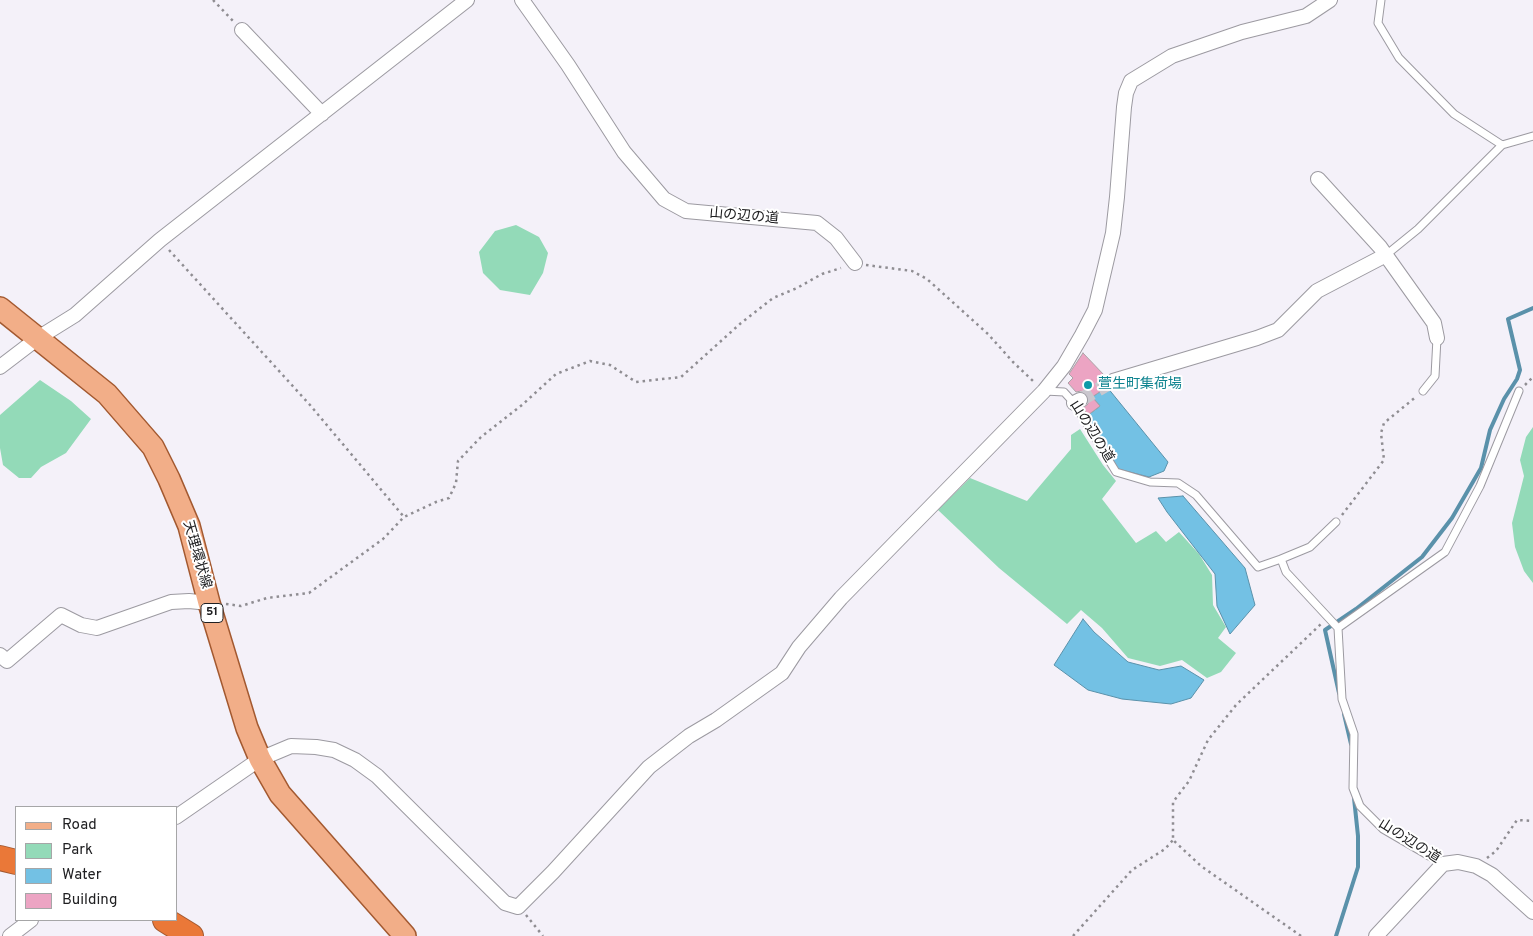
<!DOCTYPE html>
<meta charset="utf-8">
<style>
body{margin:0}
#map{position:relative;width:1533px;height:936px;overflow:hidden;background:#f4f1f9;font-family:Overpass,sans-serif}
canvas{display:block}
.legend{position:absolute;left:15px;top:806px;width:162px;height:115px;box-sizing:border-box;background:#fff;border:1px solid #a6a6a7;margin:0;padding:6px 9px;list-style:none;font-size:15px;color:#202022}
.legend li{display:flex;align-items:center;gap:10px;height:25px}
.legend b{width:25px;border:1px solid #a6a6a7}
</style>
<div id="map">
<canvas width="1533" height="936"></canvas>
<ul class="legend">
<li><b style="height:6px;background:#f2ae88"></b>Road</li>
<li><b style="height:14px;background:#93dab8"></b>Park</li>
<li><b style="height:14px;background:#73c1e4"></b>Water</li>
<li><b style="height:14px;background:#eca4c3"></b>Building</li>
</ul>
</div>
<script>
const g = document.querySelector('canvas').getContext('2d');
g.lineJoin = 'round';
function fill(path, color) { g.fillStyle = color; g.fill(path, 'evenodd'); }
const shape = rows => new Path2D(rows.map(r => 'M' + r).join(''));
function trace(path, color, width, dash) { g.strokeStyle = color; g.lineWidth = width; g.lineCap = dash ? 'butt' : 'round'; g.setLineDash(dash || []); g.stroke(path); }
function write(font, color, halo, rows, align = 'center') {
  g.font = font + ' Overpass,"Noto Sans JP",sans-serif'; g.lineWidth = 4; g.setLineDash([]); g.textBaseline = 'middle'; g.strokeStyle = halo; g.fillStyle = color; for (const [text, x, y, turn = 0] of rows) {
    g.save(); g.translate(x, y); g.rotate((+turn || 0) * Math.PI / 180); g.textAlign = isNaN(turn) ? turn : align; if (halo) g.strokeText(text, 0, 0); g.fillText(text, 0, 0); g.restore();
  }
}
const green = shape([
 [516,225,539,237,548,253,543,273,530,295,500,290,483,273,479,252,495,231],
 [40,380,71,401,91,419,66,453,41,467,31,478,19,478,3,465,0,448,0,415],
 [1533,427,1533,583,1524,571,1515,547,1512,523,1524,476,1520,460,1526,437],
 [1080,429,1103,465,1116,481,1102,499,1136,543,1156,531,1166,542,1179,532,1199,554,1212,575,1213,605,1226,627,1218,638,1236,653,1221,672,1207,678,1182,660,1160,666,1128,658,1102,628,1081,610,1067,624,999,568,938,510,970,478,1027,501,1071,449,1071,435]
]);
const water = shape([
 [1107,387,1168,462,1164,471,1149,477,1118,469,1087,416,1100,406,1092,397,1107,387],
 [1183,496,1245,568,1255,605,1230,634,1217,606,1215,574,1167,512,1158,498,1183,496],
 [1083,619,1094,632,1128,662,1159,670,1181,666,1204,680,1191,698,1171,704,1122,699,1088,690,1054,665,1083,619]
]);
const stream = shape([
 [1339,693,1325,630,1356,609,1422,557,1452,518,1481,468,1490,430,1504,399,1517,379,1520,370,1508,319,1533,308],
 [1344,714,1351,744],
 [1336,936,1358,867,1358,836,1354,798]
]);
const building = shape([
 [1083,353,1105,376,1105,383,1107,387,1092,397,1100,406,1088,415,1083,408,1088,404,1088,396,1081,391,1076,392,1068,383,1073,378,1069,374,1083,353]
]);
const streetTunnel = shape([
 [1080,400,1113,381]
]);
const path = shape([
 [213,0,234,22],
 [169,250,310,405,404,517],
 [866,265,912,271,927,279,988,334,1013,362,1034,382],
 [1525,385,1533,377],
 [1342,515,1384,460,1381,433,1384,423,1417,396],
 [226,604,241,606,267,598,309,593,383,539,404,517,436,502,449,498,456,483,458,461,481,437,522,405,556,374,590,361,610,365,636,382,681,377,741,323,773,298,797,288,822,274,841,268],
 [1487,858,1496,851,1517,820,1533,821],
 [526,915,543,936],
 [1073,936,1132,870,1165,849,1173,840],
 [1301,936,1201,866,1173,840,1173,802,1189,781,1208,740,1236,705,1322,623]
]);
const lane = shape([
 [1381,0,1378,23,1399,58,1454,114,1502,145],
 [1386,255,1418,229,1502,145,1533,136],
 [1045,391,1064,392,1074,403,1116,472,1150,482,1178,483,1196,495,1258,567,1281,559,1286,572,1338,628,1342,699,1354,734,1353,788,1360,806,1383,829,1443,864],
 [1423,391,1435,376,1437,338],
 [1281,559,1310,547,1336,522],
 [1338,628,1445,552,1480,486,1519,391]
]);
const street = shape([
 [522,0,568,65,624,152,664,199,686,211,817,223,836,238,855,263],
 [242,30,322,114],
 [1318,179,1380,247,1434,323,1437,338],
 [0,367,38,338,75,315,160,240,467,0],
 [1113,381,1257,338,1278,330,1317,291,1386,255],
 [1074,403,1080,400],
 [0,655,7,661,61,615,81,625,97,628,171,602,189,601,209,603],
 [176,817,260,759,291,746,316,747,334,750,355,760,377,776,505,903,518,907,553,872,649,767,689,736,716,720,782,673,799,647,841,598,1044,391,1064,366,1082,335,1095,310,1113,233,1117,197,1124,107,1126,93,1131,81,1172,56,1242,32,1306,16,1330,0],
 [10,936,31,920],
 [1376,936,1443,864,1458,862,1476,866,1492,875,1533,912]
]);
const primary = shape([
 [0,308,107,394,153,447,169,479,189,526,209,603,247,728,260,759,280,794,405,936]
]);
const highway = shape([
 [0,858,16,862],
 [165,920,191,936]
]);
const markers = [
 [1088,385,5,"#0f9aa8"]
];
const shields = [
 [212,613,22]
];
const shieldNames = [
 ["51",212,613]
];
const streetNames = [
 ["山の辺の道",744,217,5],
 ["山の辺の道",1091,432,58],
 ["天理環状線",196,555,74],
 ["山の辺の道",1409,842,32]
];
const cultureNames = [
 ["萱生町集荷場",1098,385]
];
fill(green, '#93dab8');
fill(water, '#73c1e4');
trace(water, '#5a91aa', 1);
trace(stream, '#5a91aa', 4);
fill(building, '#eca4c3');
trace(building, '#aba2a6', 1);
trace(streetTunnel, '#cac7ce', 14, [14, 7]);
trace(lane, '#9c9aa1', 9);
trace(street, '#9c9aa1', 16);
trace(primary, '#a35930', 24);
trace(highway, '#a35930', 26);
trace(path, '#8f8d92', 2.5, [2.5, 4]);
trace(lane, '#fff', 7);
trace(street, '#fff', 14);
trace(primary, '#f2ae88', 21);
trace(highway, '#ea7838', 24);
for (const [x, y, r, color] of markers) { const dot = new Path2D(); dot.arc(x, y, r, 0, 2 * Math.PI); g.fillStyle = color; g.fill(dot); trace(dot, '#fff', 2); }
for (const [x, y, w] of shields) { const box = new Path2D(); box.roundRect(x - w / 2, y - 9.5, w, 19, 4); g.fillStyle = '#fff'; g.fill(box); trace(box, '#202022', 1); }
write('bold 12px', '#202022', null, shieldNames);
write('14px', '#202022', '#fff', streetNames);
write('14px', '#0d838f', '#fff', cultureNames, 'left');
</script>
